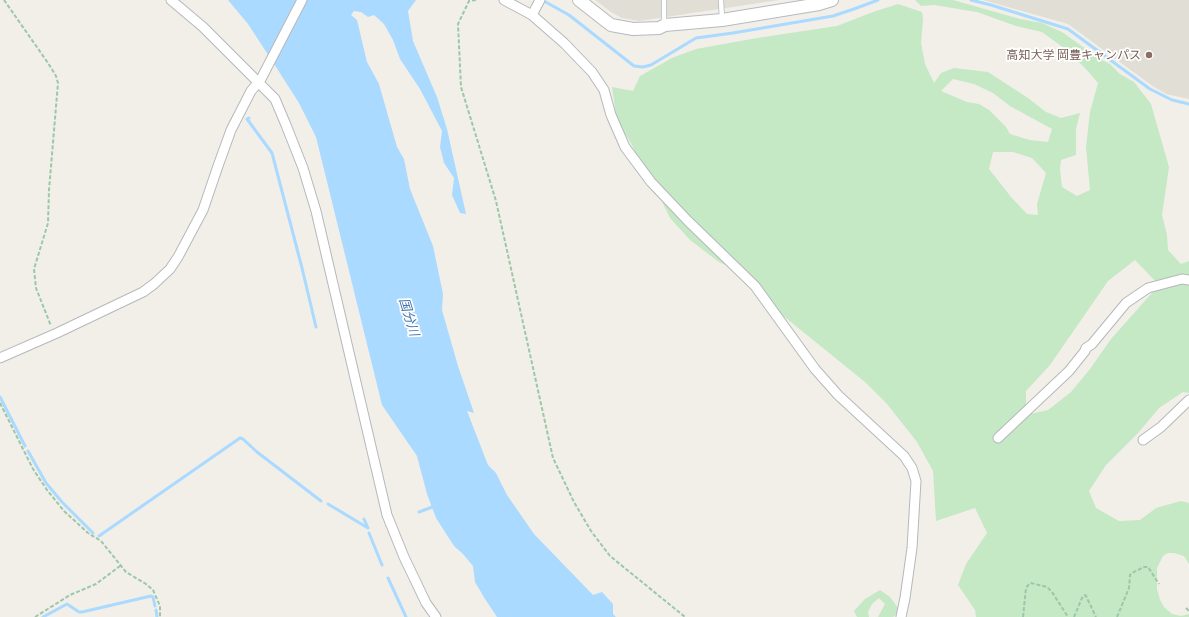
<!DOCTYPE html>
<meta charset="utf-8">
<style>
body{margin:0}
canvas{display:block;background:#f1efe8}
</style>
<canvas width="1189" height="617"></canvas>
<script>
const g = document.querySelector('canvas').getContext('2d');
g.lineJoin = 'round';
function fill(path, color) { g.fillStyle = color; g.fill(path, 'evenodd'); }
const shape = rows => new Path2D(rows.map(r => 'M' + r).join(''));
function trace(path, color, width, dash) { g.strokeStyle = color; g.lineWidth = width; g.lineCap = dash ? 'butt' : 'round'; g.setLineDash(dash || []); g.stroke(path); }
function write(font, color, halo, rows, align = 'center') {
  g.font = font + ' Barlow,"Noto Sans JP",sans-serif'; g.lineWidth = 3.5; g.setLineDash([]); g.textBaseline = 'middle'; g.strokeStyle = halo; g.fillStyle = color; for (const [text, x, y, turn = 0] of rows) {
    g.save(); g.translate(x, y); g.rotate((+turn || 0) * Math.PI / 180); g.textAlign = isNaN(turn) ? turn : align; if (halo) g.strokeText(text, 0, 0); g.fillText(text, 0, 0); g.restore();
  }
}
const education = shape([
 [595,0,779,0,639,21,622,18,611,12],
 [983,0,1189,0,1189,99,1166,94,1151,85,1068,24]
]);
const green = shape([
 [915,0,953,0,1020,19,1042,23,1062,32,1100,59,1110,64,1120,74,1134,82,1151,104,1169,167,1162,215,1167,235,1168,250,1181,264,1189,261,1189,393,1183,392,1159,408,1139,432,1106,465,1089,491,1096,508,1119,521,1140,520,1156,508,1181,501,1189,503,1189,564,1184,556,1174,553,1168,553,1163,556,1157,568,1157,589,1160,600,1164,607,1172,614,1181,616,1189,614,1189,617,976,617,975,610,958,585,966,564,987,533,975,508,936,521,933,471,917,442,887,404,865,382,776,310,738,271,719,262,690,240,670,218,657,191,641,165,631,143,617,121,612,87,633,91,640,76,672,58,696,49,757,38,837,26,873,12,898,4,922,12,923,19,921,43,925,64,934,83,941,73,954,68,988,72,1028,98,1046,112,1061,118,1080,113,1076,129,1076,155,1061,160,1060,169,1062,187,1077,196,1090,190,1086,147,1090,112,1098,83,1085,68,1064,48,1042,32,1016,26,977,12,934,5,921,6],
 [953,79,974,84,993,93,1010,106,1052,129,1048,142,1030,140,1010,134,1006,127,989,110,979,104,967,102,941,91],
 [993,152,1013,152,1032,158,1046,173,1037,204,1038,215,1027,214,1011,197,989,169],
 [1135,260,1159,285,1111,339,1090,369,1071,392,1048,410,1026,415,1026,391,1050,365,1108,281],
 [880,590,890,597,898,608,895,616,893,617,878,617,885,604,879,598,872,604,868,612,869,617,857,617,854,611,865,599]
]);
const water = shape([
 [228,0,416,0,408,11,413,41,437,97,447,129,466,214,460,213,452,195,454,178,444,163,440,147,442,131,420,89,400,59,393,40,384,24,374,15,368,17,361,12,354,11,351,15,357,20,367,62,379,84,397,147,404,159,410,189,433,246,443,294,442,310,458,366,474,413,467,411,488,465,496,473,507,495,534,534,593,595,602,592,613,604,613,614,616,617,497,617,485,599,475,582,473,566,463,554,454,546,436,518,427,494,417,456,382,405,316,137,299,103,276,67,248,24]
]);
const stream = shape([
 [542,0,569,15,634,66,643,67,651,65,696,38,733,33,833,16,854,9,878,0],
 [971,0,991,5,1068,29,1150,89,1172,100,1189,104],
 [249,118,247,119,272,153,302,268,316,327],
 [0,397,25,446],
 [28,451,46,483,62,502,93,533],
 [328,504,368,528],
 [419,512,435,506],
 [364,519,368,528],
 [369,533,382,565],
 [99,536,240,438,243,439,257,452,321,501],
 [388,578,406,617],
 [156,610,157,617],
 [43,617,67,604,79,612,82,612,151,596,153,597,155,606]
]);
const path = shape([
 [4,0,48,63,56,76,58,83,49,190,48,223,34,269,36,288,51,326],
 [476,0,469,1,458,24,461,87,496,201,553,458,574,502,591,531,610,556,685,617],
 [0,403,33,469,47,490,64,511,88,533,101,541,126,572,146,584,153,590,160,606,160,617],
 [1186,608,1189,611],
 [35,617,70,595,96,584,120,566],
 [1023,617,1026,588,1029,584,1031,583,1047,587,1052,592,1068,617],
 [1074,617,1082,598,1085,595,1086,596,1096,617],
 [1117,617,1129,588,1130,575,1132,573,1144,567,1148,567,1159,584]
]);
const lane = shape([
 [664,0,664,24],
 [721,0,722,20]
]);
const street = shape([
 [171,0,203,27,275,99,286,125,303,168,316,211,387,515,404,557,426,603,436,617],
 [504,0,532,15],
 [540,0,532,15,564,43,592,72,604,90,611,115,625,147,651,182,688,221,755,286,815,369,838,395,904,456,912,468,916,481,912,548,905,598,901,617],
 [0,358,57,333,143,292,154,284,170,269,178,257,203,210,218,166,231,130,251,91,261,79,302,0],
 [998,438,1069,371,1085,351,1086,348,1092,344,1126,303,1148,288,1182,279,1189,280],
 [1143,440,1161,427,1189,400]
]);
const secondary = shape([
 [579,0,611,25,633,29,659,28,665,25,722,20,819,4,832,0]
]);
const markers = [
 [1149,55,4,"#8d6e63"]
];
const educationNames = [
 ["高知大学 岡豊キャンパス",1141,55]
];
const waterNames = [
 ["国分川",409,317,73]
];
fill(education, '#e1ded6');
fill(green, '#c5e8c5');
fill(water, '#aadaff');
trace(stream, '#aadaff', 3);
trace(lane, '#b5b8bc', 6);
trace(street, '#b5b8bc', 11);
trace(secondary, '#b6babf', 14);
trace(path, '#9cc7a9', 2, [4, 2]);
trace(lane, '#fff', 4.5);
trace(street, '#fff', 9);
trace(secondary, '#fff', 12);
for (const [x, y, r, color] of markers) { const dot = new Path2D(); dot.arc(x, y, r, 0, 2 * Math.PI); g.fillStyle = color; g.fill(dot); trace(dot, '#fff', 1.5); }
write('12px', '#785e54', '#fff', educationNames, 'right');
write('italic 13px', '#4174aa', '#fff', waterNames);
</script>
